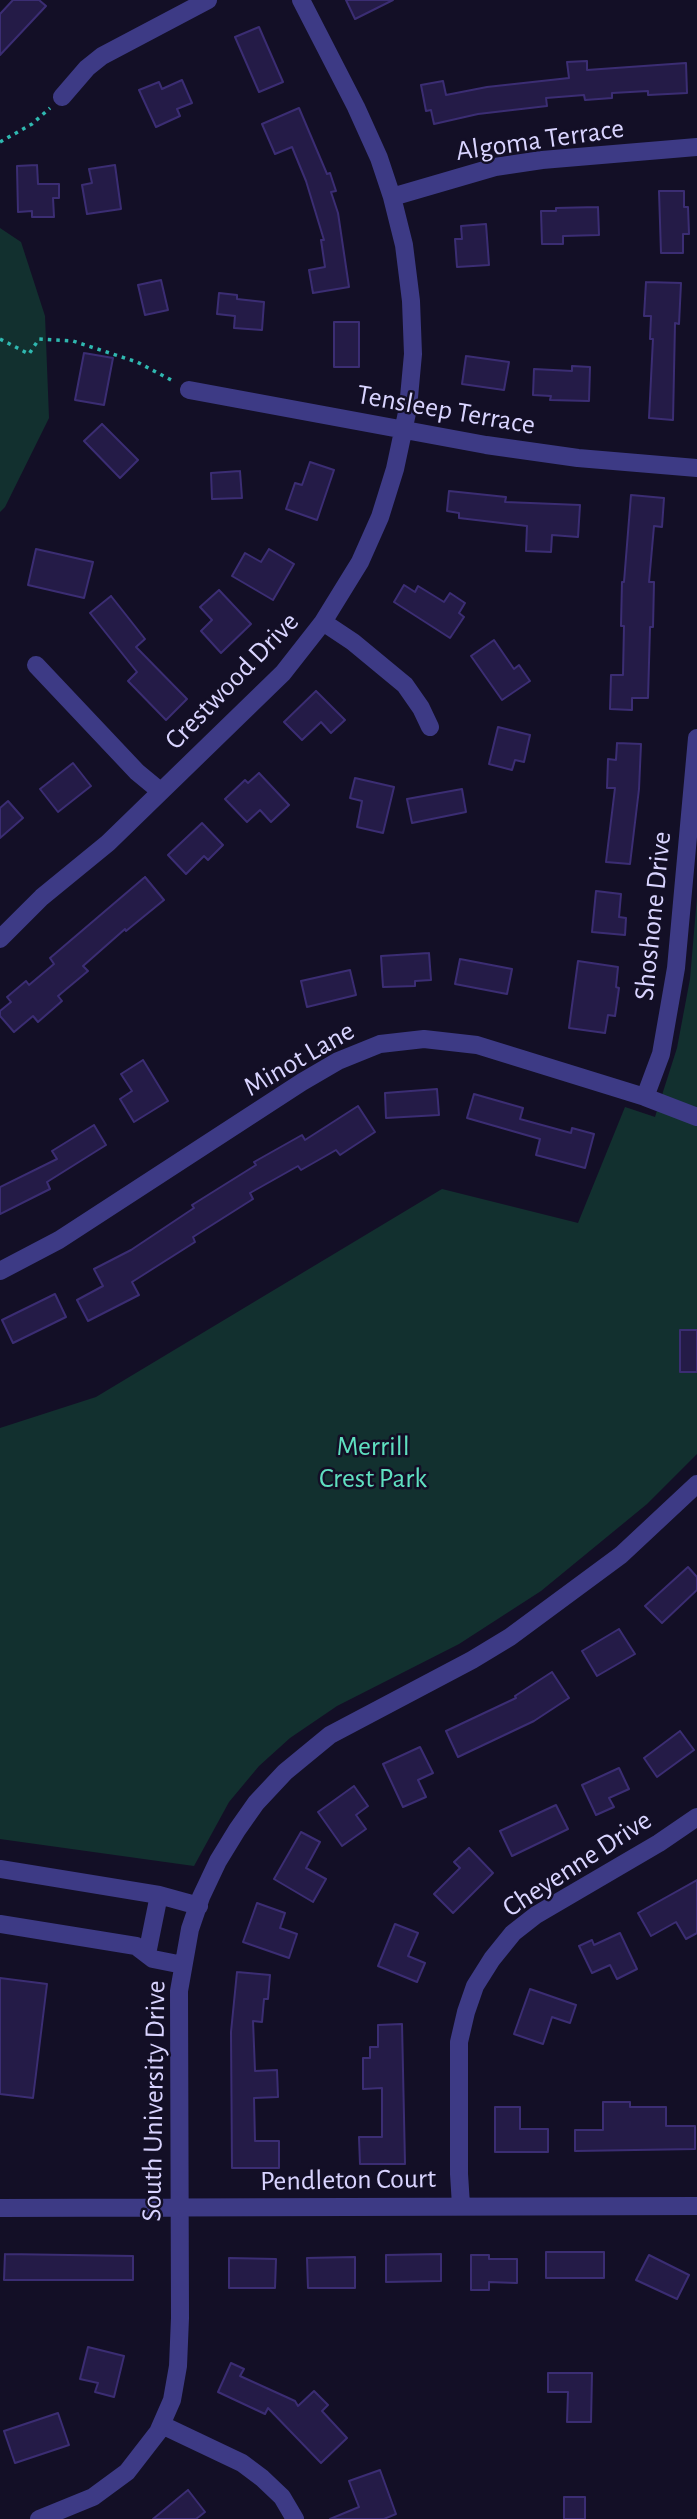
<!DOCTYPE html>
<style>
body{margin:0}
canvas{display:block;background:#130f26}
</style>
<canvas width="697" height="2519"></canvas>
<script>
const g = document.querySelector('canvas').getContext('2d');
g.lineJoin = 'round';
function fill(path, color) { g.fillStyle = color; g.fill(path, 'evenodd'); }
const shape = rows => new Path2D(rows.map(r => 'M' + r).join(''));
function trace(path, color, width, dash) { g.strokeStyle = color; g.lineWidth = width; g.lineCap = dash ? 'butt' : 'round'; g.setLineDash(dash || []); g.stroke(path); }
function write(font, color, halo, rows, align = 'center') {
  g.font = font + ' "Alegreya Sans",sans-serif'; g.lineWidth = 5; g.setLineDash([]); g.textBaseline = 'middle'; g.strokeStyle = halo; g.fillStyle = color; for (const [text, x, y, turn = 0] of rows) {
    g.save(); g.translate(x, y); g.rotate((+turn || 0) * Math.PI / 180); g.textAlign = isNaN(turn) ? turn : align; if (halo) g.strokeText(text, 0, 0); g.fillText(text, 0, 0); g.restore();
  }
}
const green = shape([
 [0,228,21,242,45,316,49,418,5,507,0,512],
 [697,897,697,1454,647,1504,541,1591,459,1644,337,1706,290,1738,259,1766,229,1802,194,1866,0,1839,0,1428,96,1397,442,1189,578,1223,625,1107,655,1117,677,1048,690,979]
]);
const building = shape([
 [13,0,39,0,46,6,0,55,0,14,13,0],
 [346,0,393,0,355,19,346,0],
 [259,27,283,82,259,92,235,37,259,27],
 [587,61,587,70,686,63,687,93,648,95,648,91,612,93,612,98,585,100,584,95,546,98,547,106,478,114,434,124,431,110,426,111,421,85,443,81,446,95,487,87,569,78,567,62,587,61],
 [182,80,192,103,177,109,180,116,156,127,139,90,159,82,162,89,182,80],
 [299,108,327,174,330,173,336,191,331,192,338,213,349,287,313,293,309,270,325,267,321,240,324,240,306,181,292,147,275,154,262,124,299,108],
 [37,165,38,184,59,184,59,198,53,198,54,217,32,217,32,211,18,212,17,166,37,165],
 [115,165,121,209,87,214,82,185,92,183,89,169,115,165],
 [659,191,684,191,684,207,688,207,689,234,683,234,683,253,661,253,659,191],
 [598,207,599,235,563,236,563,244,542,244,541,211,556,211,556,208,598,207],
 [486,224,489,265,457,267,455,239,462,239,461,226,486,224],
 [161,280,168,310,145,315,138,285,161,280],
 [646,282,681,283,679,324,675,323,673,420,649,418,653,339,650,339,651,316,644,316,646,282],
 [219,293,237,295,237,299,264,302,262,330,234,328,235,316,217,314,219,293],
 [334,322,359,322,359,367,334,367,334,322],
 [84,353,113,358,104,405,75,400,84,353],
 [466,356,509,362,504,390,462,384,466,356],
 [572,366,590,367,589,401,550,400,551,396,533,395,534,369,572,371,572,366],
 [102,424,138,460,120,478,84,441,102,424],
 [310,462,334,470,317,520,286,509,295,483,302,485,310,462],
 [240,471,242,498,212,499,211,473,240,471],
 [449,491,506,497,505,502,580,505,578,537,552,535,551,552,526,551,527,526,459,518,459,513,447,511,449,491],
 [631,495,664,498,662,527,654,526,649,582,654,582,653,627,650,627,648,698,632,698,632,710,610,709,611,675,623,675,624,626,621,626,622,582,624,582,631,495],
 [36,549,93,562,84,598,28,585,36,549],
 [269,549,294,564,273,600,232,576,245,553,261,562,269,549],
 [404,585,415,592,418,586,444,602,450,593,465,603,459,613,464,617,450,638,394,602,404,585],
 [219,590,251,624,221,653,201,631,212,620,200,607,219,590],
 [111,596,145,639,136,647,187,699,166,720,128,681,137,672,90,613,111,596],
 [494,640,514,669,519,665,530,681,502,700,471,656,494,640],
 [316,691,345,720,331,733,321,722,302,740,284,722,316,691],
 [498,727,530,735,524,762,515,760,512,770,489,764,498,727],
 [617,743,641,744,639,789,630,864,606,862,615,788,607,788,608,759,616,760,617,743],
 [73,763,91,786,58,812,40,789,73,763],
 [259,773,289,805,271,822,260,810,247,822,225,799,245,780,248,783,259,773],
 [355,778,394,787,383,833,357,827,362,801,350,798,355,778],
 [462,789,466,812,412,823,407,799,462,789],
 [8,801,23,818,0,838,0,808,8,801],
 [202,823,223,845,208,860,204,856,186,874,168,855,202,823],
 [145,877,164,900,126,931,125,929,83,966,88,971,58,996,62,1001,38,1022,33,1016,14,1032,0,1016,0,1011,11,1002,7,997,26,981,29,985,54,964,50,958,145,877],
 [596,891,621,894,619,917,626,918,625,935,592,932,596,891],
 [429,953,431,980,415,981,415,986,383,987,381,956,429,953],
 [460,959,512,969,507,994,455,984,460,959],
 [578,961,618,967,616,987,619,988,615,1016,608,1015,605,1033,569,1028,578,961],
 [350,970,356,995,307,1007,301,981,350,970],
 [143,1060,168,1101,134,1122,120,1099,132,1091,121,1074,143,1060],
 [437,1089,439,1115,386,1118,385,1093,437,1089],
 [474,1094,523,1108,520,1119,571,1133,572,1128,594,1134,585,1168,536,1155,540,1139,467,1118,474,1094],
 [358,1106,375,1132,340,1155,336,1150,301,1170,298,1166,250,1193,253,1199,193,1237,195,1242,132,1282,139,1295,88,1321,77,1300,103,1286,94,1269,131,1250,194,1208,192,1205,256,1165,254,1162,302,1135,305,1140,358,1106],
 [94,1125,106,1145,47,1182,50,1189,0,1214,0,1187,57,1159,52,1151,94,1125],
 [55,1294,66,1317,13,1343,2,1320,55,1294],
 [680,1330,697,1330,697,1372,680,1372,680,1330],
 [688,1567,697,1577,697,1590,662,1623,645,1606,688,1567],
 [619,1629,635,1654,597,1676,582,1651,619,1629],
 [552,1672,569,1698,534,1721,458,1757,446,1731,516,1698,515,1696,552,1672],
 [680,1731,694,1750,657,1777,644,1758,680,1731],
 [420,1747,433,1773,418,1780,426,1797,403,1807,383,1764,420,1747],
 [619,1768,629,1789,609,1798,614,1807,596,1815,582,1785,619,1768],
 [354,1786,368,1806,356,1815,366,1829,342,1846,318,1812,354,1786],
 [556,1805,568,1829,512,1856,500,1831,556,1805],
 [301,1832,320,1842,306,1868,326,1879,313,1902,274,1879,301,1832],
 [469,1848,493,1873,453,1913,434,1894,460,1868,454,1862,469,1848],
 [697,1880,697,1933,686,1939,676,1922,651,1936,638,1913,697,1880],
 [257,1903,285,1913,280,1928,297,1934,289,1958,243,1942,257,1903],
 [395,1924,418,1933,408,1956,425,1963,417,1982,378,1966,395,1924],
 [620,1933,637,1969,617,1979,610,1965,592,1973,579,1946,592,1940,594,1945,620,1933],
 [237,1972,270,1975,268,1999,264,1999,262,2022,253,2021,255,2071,277,2070,278,2097,254,2098,255,2141,279,2141,279,2168,232,2168,231,2032,237,1972],
 [0,1978,47,1984,33,2098,0,2094,0,1978],
 [530,1989,576,2005,570,2023,552,2017,543,2044,514,2034,530,1989],
 [402,2024,405,2164,360,2164,359,2137,382,2137,382,2088,363,2089,363,2058,370,2058,370,2047,378,2047,378,2025,402,2024],
 [603,2102,630,2102,630,2107,666,2107,666,2126,695,2126,695,2149,575,2151,575,2130,603,2130,603,2102],
 [495,2107,520,2107,520,2129,548,2129,548,2152,495,2152,495,2107],
 [546,2252,604,2252,604,2278,546,2278,546,2252],
 [5,2254,133,2256,133,2280,4,2280,5,2254],
 [441,2254,441,2281,386,2282,386,2255,441,2254],
 [471,2255,489,2255,489,2259,517,2259,517,2283,489,2282,489,2290,471,2290,471,2255],
 [649,2255,689,2275,677,2299,636,2280,649,2255],
 [355,2257,355,2288,308,2288,307,2258,355,2257],
 [229,2258,276,2259,275,2288,229,2288,229,2258],
 [88,2347,124,2356,114,2397,95,2392,98,2383,80,2379,88,2347],
 [231,2363,244,2369,240,2376,295,2401,298,2406,314,2391,328,2405,322,2411,347,2438,321,2463,268,2408,265,2414,218,2392,231,2363],
 [548,2373,592,2373,591,2422,567,2422,568,2392,548,2392,548,2373],
 [58,2413,69,2445,15,2463,4,2431,58,2413],
 [380,2470,396,2514,384,2519,330,2519,359,2507,349,2481,380,2470],
 [188,2490,205,2512,196,2519,153,2519,188,2490],
 [564,2497,585,2497,585,2519,564,2519,564,2497]
]);
const path = shape([
 [0,142,32,124,50,108],
 [0,339,29,354,39,339,73,341,137,362,175,382]
]);
const minor = shape([
 [62,97,87,68,102,56,208,0],
 [392,197,495,167,542,160,697,147],
 [189,390,486,445,578,458,697,468],
 [323,622,353,642,405,685,421,708,430,727],
 [36,665,137,772,160,791],
 [0,939,42,897,108,843,283,673,323,622,360,562,380,517,395,469,408,408,413,354,411,301,404,245,392,197,379,158,356,107,301,0],
 [645,1097,661,1054,676,968,697,738],
 [0,1271,59,1240,302,1082,338,1061,380,1044,424,1039,477,1045,645,1097,697,1117],
 [0,1869,159,1895,199,1906],
 [0,1924,136,1946,153,1959,183,1965],
 [147,1954,159,1895],
 [461,2205,459,2174,459,2042,466,2012,475,1986,492,1959,513,1933,536,1915,659,1843,697,1817],
 [0,2208,697,2206],
 [162,2425,242,2463,262,2478,282,2497,295,2519],
 [39,2519,93,2497,127,2472,158,2432,172,2400,178,2366,180,2318,179,1991,190,1929,201,1897,218,1861,237,1830,256,1803,285,1772,330,1735,472,1660,510,1637,621,1555,697,1484]
]);
const streetNames = [
 ["Algoma Terrace",540,140,-8],
 ["Tensleep Terrace",446,410,10],
 ["Crestwood Drive",232,681,-46],
 ["Shoshone Drive",653,916,-84],
 ["Minot Lane",299,1059,-30],
 ["Cheyenne Drive",577,1864,-33],
 ["South University Drive",154,2101,-89],
 ["Pendleton Court",348,2180,-1]
];
const parkNames = [
 ["Merrill",373,1447],
 ["Crest Park",373,1479]
];
fill(green, '#12302f');
fill(building, '#241b47');
trace(building, '#3b2d73', 2);
trace(path, '#2fb8b0', 3.5, [3.5, 5]);
trace(minor, '#3d3a85', 18);
write('28px', '#d9d4ff', '#130f26', streetNames);
write('28px', '#5fe0c0', '#130f26', parkNames);
</script>
